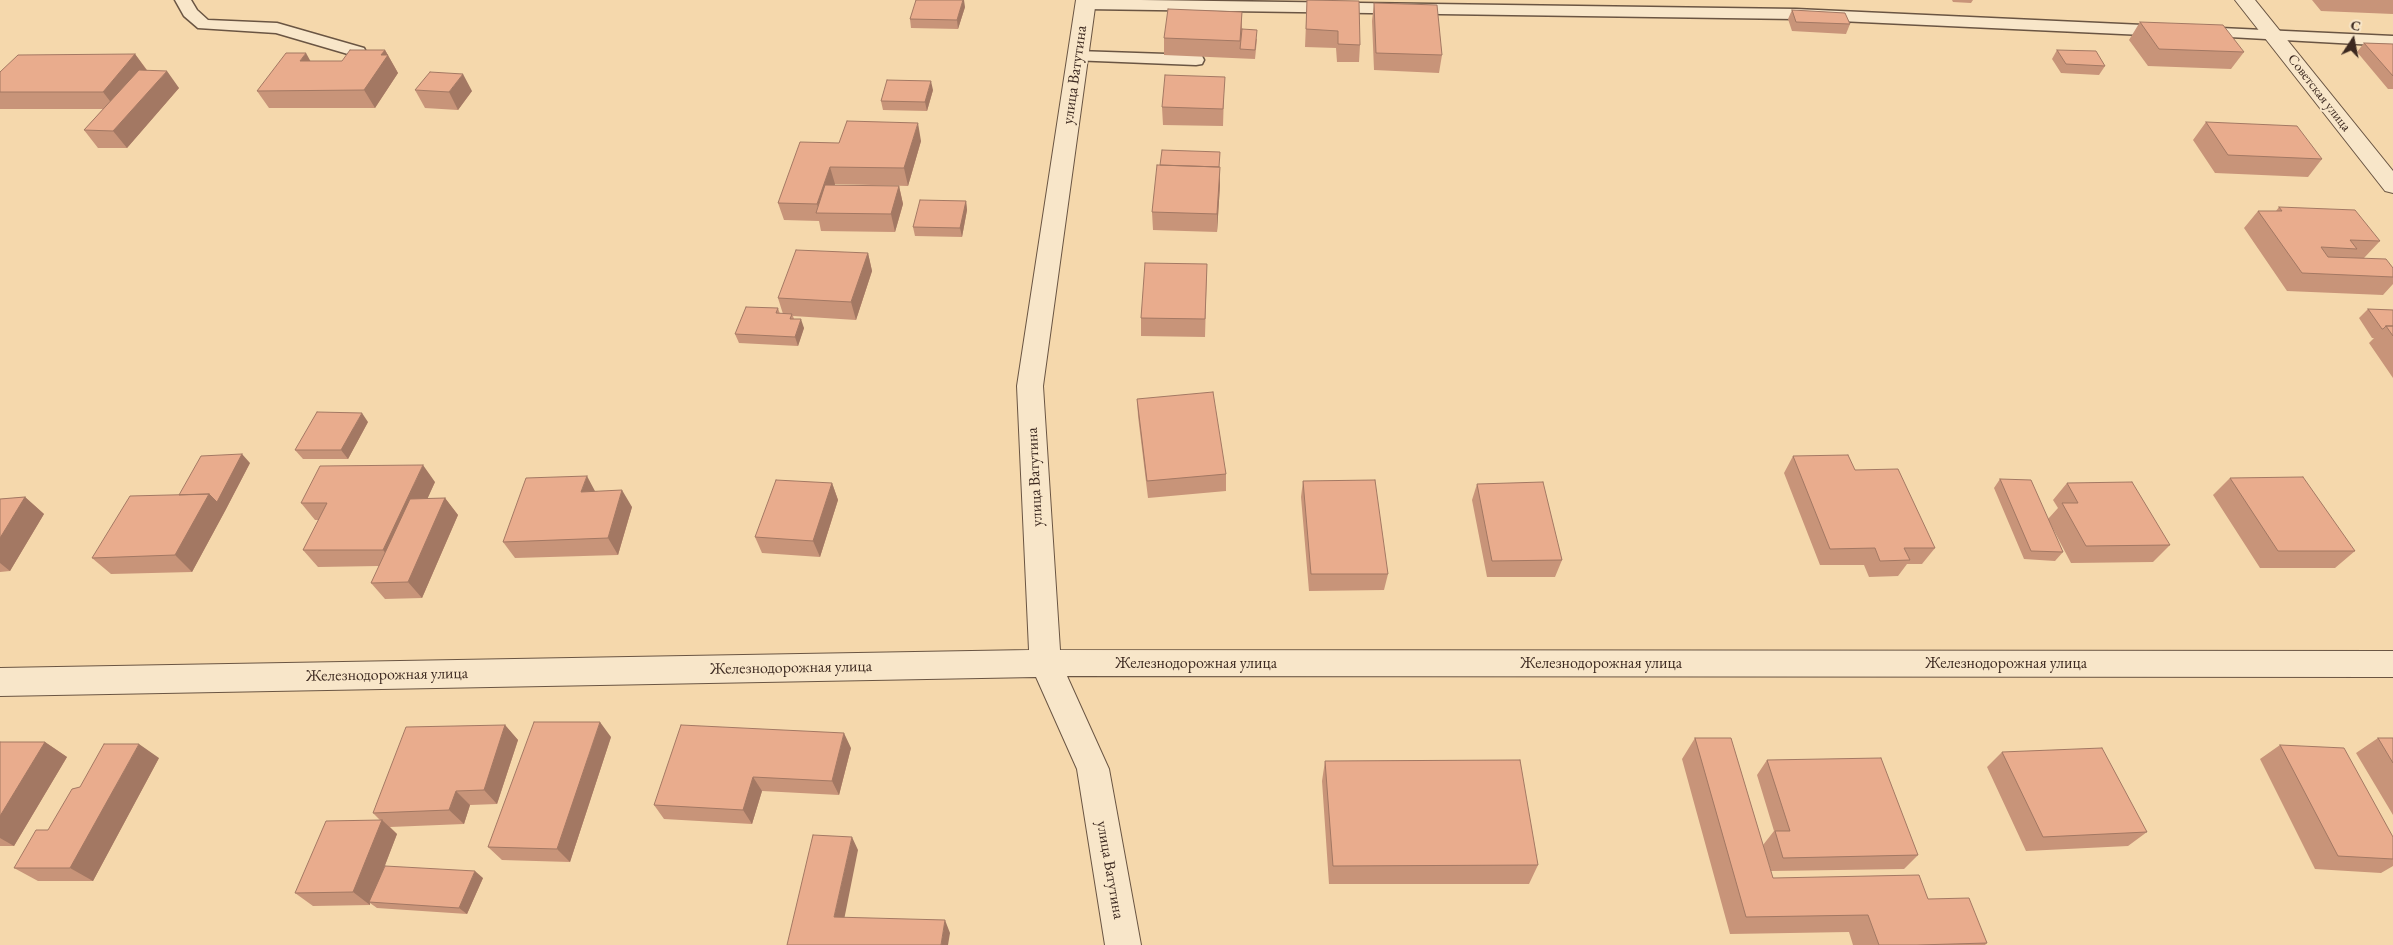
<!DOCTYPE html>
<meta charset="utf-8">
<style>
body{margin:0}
#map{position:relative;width:2393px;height:945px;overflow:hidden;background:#f5d8ac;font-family:"EB Garamond",serif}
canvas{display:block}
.north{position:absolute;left:2328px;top:15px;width:50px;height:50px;-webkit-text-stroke:4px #f8e6c9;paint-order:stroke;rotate:11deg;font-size:14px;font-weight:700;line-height:20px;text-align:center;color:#3c2920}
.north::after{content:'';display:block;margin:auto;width:18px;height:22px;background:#3c2920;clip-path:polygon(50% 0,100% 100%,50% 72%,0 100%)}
</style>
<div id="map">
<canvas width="2393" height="945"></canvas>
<div class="north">С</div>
</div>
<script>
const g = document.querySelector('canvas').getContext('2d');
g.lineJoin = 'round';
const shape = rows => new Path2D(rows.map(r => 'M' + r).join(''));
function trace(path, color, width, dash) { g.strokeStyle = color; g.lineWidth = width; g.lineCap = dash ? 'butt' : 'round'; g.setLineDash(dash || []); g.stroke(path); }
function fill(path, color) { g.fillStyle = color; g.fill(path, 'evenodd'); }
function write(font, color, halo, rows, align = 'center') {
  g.font = font + ' "EB Garamond",serif'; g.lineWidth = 4; g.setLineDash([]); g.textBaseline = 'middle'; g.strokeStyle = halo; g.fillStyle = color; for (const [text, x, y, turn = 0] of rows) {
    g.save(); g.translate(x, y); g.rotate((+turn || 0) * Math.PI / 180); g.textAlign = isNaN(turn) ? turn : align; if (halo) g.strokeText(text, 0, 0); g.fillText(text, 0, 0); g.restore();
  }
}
const service = shape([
 [175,0,191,0,197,10,208,20,277,23,364,48,366,52,364,56,358,57,276,33,198,28,184,16,175,0],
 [1141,0,1796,9,2165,26,2171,28,2173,31,2171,34,2165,36,1796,19,1085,9,1079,7,1077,4,1082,0,1141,0],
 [2199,27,2393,36,2393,46,2193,35,2191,32,2193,29,2199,27],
 [1077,51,1196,55,1202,56,1204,60,1202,64,1196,65,1071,60,1069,56,1071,52,1077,51]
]);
const minor = shape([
 [1076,0,1096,0,1043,386,1060,650,2393,651,2393,677,1067,676,1109,769,1141,945,1105,945,1077,769,1036,677,0,696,0,668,1029,650,1017,386,1076,0],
 [2235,0,2255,0,2393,171,2393,193,2385,191,2235,0]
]);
const wall = shape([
 [1307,0,1360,45,1359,62,1337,62,1336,48,1305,47],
 [1952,0,1973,0,1971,3,1953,2],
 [2312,0,2393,0,2393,14,2321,11],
 [1374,3,1442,55,1439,73,1374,70,1372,21],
 [965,7,958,29,911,28,910,19],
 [1792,10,1850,24,1846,34,1792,31,1788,19],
 [1242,12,1242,29,1257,39,1255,59,1164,55,1164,38],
 [2140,22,2244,52,2231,69,2148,66,2129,40],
 [2364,43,2393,44,2393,89,2388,89,2357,52],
 [385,50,398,73,375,108,269,108,257,91,311,61,342,61],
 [2057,50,2105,66,2099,75,2061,73,2052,59],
 [135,54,147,70,179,88,127,148,98,148,84,130,103,109,0,109,0,72],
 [415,90,472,91,458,110,425,108],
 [933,90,927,111,883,110,881,101],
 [1224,94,1223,126,1163,125,1162,107],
 [2206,122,2322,159,2308,177,2215,173,2193,140],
 [921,141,908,186,835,184,835,185,899,186,903,204,895,232,821,231,819,221,784,220,778,203,839,143],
 [1219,167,1220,185,1217,232,1153,230,1152,212],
 [966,201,967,210,962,237,915,236,913,227],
 [2279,207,2380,241,2364,258,2393,277,2393,284,2383,295,2287,291,2244,228,2258,211,2276,211],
 [868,253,872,271,856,320,793,316,794,319,804,328,798,346,739,343,735,334,778,308,780,314,783,314,778,298],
 [1207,264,1205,337,1141,336,1141,318],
 [2368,309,2393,310,2393,378,2369,343,2374,338,2372,338,2359,318],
 [1137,399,1226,474,1226,491,1148,498,1138,416],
 [368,422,348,459,303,459,295,450],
 [1793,456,1935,548,1922,564,1907,564,1898,576,1869,577,1864,565,1820,565,1784,473],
 [250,463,225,511,192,572,111,574,92,558,179,495],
 [2230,478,2355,551,2335,568,2260,568,2213,495],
 [2000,479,2048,519,2058,508,2053,500,2067,483,2170,545,2153,562,2071,563,2051,525,2063,552,2055,561,2024,559,1994,488],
 [1303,481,1388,574,1384,590,1309,591,1301,497],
 [435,482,427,499,445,498,458,515,422,598,385,599,371,583,379,566,318,567,303,550,319,520,315,520,301,503],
 [832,483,838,500,820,557,762,553,755,537],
 [1477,484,1562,560,1555,577,1487,577,1472,500],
 [596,491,632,507,618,555,515,558,503,542],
 [25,497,44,514,10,571,0,572,0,499],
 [505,725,518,740,497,804,470,805,464,824,390,827,397,834,381,875,483,878,467,914,377,908,370,903,370,905,313,906,295,893,380,820,373,813],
 [611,737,570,862,502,860,488,847],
 [1695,738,1773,878,1928,899,1987,943,1985,945,1853,945,1849,932,1730,934,1682,759],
 [2378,738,2393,738,2393,815,2356,753],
 [0,742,45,742,67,757,14,846,0,846],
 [2280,745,2393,837,2393,866,2381,873,2315,869,2260,759],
 [851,748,839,795,762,791,752,824,664,819,654,805],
 [2002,752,2147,832,2128,846,2026,851,1987,767],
 [159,758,93,881,38,881,14,868,48,830],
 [1767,760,1918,855,1904,869,1771,871,1763,845,1774,831,1757,775],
 [1325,761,1538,865,1529,884,1329,884,1322,781]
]);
const shadedWall = shape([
 [963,0,964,0,965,7,958,29,957,20],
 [385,50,398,73,375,108,364,90,381,55],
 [306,53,316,71,300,61],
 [135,54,148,72,116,109,103,92],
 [167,71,179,88,127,148,113,131],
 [463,74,472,91,458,110,449,92],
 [931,81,933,90,927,111,925,102],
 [918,123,921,141,908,186,904,168],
 [830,167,835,184,825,213,820,213,817,204],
 [1220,167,1220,185,1217,232,1217,214],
 [899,186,903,204,895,232,891,214],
 [966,201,967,210,962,237,960,228],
 [868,253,872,271,856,320,851,302],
 [801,319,804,328,798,346,795,337],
 [362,413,368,422,348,459,341,450],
 [242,454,250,463,225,511,192,572,175,555,209,494],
 [423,465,435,482,397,566,383,550],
 [587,476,596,493,581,492],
 [832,483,838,500,820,557,813,541],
 [622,490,632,507,618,555,608,538],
 [25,497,44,514,10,571,0,563,0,538],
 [445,498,458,515,422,598,408,582],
 [600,722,611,737,570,862,557,849],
 [505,725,518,740,497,804,484,790],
 [844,733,851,748,839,795,832,781],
 [45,742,67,757,14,846,0,838,0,816],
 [139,744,159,758,93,881,70,868],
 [753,777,762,791,752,824,743,810],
 [456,791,470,805,464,824,449,810],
 [382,820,397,834,371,902,369,902,370,903,370,905,353,892],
 [852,837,858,850,842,930,834,917],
 [475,871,483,878,467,914,459,908],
 [945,920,950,933,948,945,941,945]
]);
const building = shape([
 [916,0,963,0,957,20,910,19,916,0],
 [1307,0,1359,1,1360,45,1338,44,1338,31,1306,29,1307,0],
 [1374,3,1437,5,1442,55,1376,53,1374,3],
 [1168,9,1242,12,1240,41,1164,38,1168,9],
 [1792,10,1845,13,1850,24,1796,22,1792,10],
 [2140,22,2223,25,2244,52,2159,49,2140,22],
 [1242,29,1257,30,1255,50,1240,49,1242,29],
 [2364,43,2393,44,2393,76,2364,43],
 [350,50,385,50,381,55,388,55,364,90,257,91,286,53,306,53,300,61,342,61,350,50],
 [2057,50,2096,51,2105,66,2066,64,2057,50],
 [135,54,103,92,0,92,0,72,18,55,135,54],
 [139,70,167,71,113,131,84,130,139,70],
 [430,72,463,74,449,92,415,90,430,72],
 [1165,75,1225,77,1223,109,1162,107,1165,75],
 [887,80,931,81,925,102,881,101,887,80],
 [847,121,918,123,904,168,830,167,817,204,778,203,800,142,839,143,847,121],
 [2206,122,2297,126,2322,159,2228,155,2206,122],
 [1162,150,1220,152,1219,167,1160,165,1162,150],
 [1157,165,1220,167,1217,214,1152,212,1157,165],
 [825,185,899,186,891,214,816,213,825,185],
 [920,200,966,201,960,228,913,227,920,200],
 [2279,207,2355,210,2380,241,2350,240,2357,249,2321,247,2328,257,2386,259,2393,268,2393,277,2302,273,2258,211,2282,211,2279,207],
 [796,250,868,253,851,302,778,298,796,250],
 [1145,263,1207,264,1205,319,1141,318,1145,263],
 [746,307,778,308,776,313,792,314,790,319,801,319,795,337,735,334,746,307],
 [2368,309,2393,310,2393,326,2386,326,2383,329,2382,329,2368,309],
 [2386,326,2393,326,2393,336,2386,326],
 [1213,392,1226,474,1147,481,1137,399,1213,392],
 [317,412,362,413,341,450,295,450,317,412],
 [242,454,217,502,209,494,179,495,201,456,242,454],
 [1848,455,1855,470,1898,469,1935,548,1904,548,1910,560,1880,561,1875,548,1830,549,1793,456,1848,455],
 [423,465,383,550,303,550,327,503,301,503,320,466,423,465],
 [587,476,581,492,622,490,608,538,503,542,526,478,587,476],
 [2303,477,2355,551,2278,551,2230,478,2303,477],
 [2000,479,2031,480,2063,552,2031,551,2000,479],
 [776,480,832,483,813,541,755,537,776,480],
 [1375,480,1388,574,1311,574,1303,481,1375,480],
 [1543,482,1562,560,1492,561,1477,484,1543,482],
 [2132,482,2170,545,2086,546,2062,503,2078,503,2067,483,2132,482],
 [209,494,175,555,92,558,130,496,209,494],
 [25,497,0,538,0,499,25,497],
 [445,498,408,582,371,583,410,499,445,498],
 [534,722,600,722,557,849,488,847,534,722],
 [505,725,484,790,456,791,449,810,373,813,406,727,505,725],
 [681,725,844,733,832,781,753,777,743,810,654,805,681,725],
 [1695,738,1731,738,1773,878,1919,875,1928,899,1969,898,1987,943,1917,945,1879,945,1868,915,1746,917,1695,738],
 [2378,738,2393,738,2393,763,2378,738],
 [0,742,45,742,0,816,0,742],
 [104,744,139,744,70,868,14,868,36,830,48,830,72,789,80,787,104,744],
 [2280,745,2344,748,2393,837,2393,859,2338,856,2280,745],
 [2102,748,2147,832,2043,837,2002,752,2102,748],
 [1881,758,1918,855,1783,858,1775,831,1790,831,1767,760,1881,758],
 [1520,760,1538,865,1333,866,1325,761,1520,760],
 [382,820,353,892,295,893,326,821,382,820],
 [813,835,852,837,834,917,945,920,941,945,787,945,813,835],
 [385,866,475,871,459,908,369,902,385,866]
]);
const farStreetnames = [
 ["Советская улица",2319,93,52]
];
const streetNames = [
 ["улица Ватутина",1075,75,-82],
 ["улица Ватутина",1035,477,-93],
 ["Железнодорожная улица",1196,664],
 ["Железнодорожная улица",1601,664],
 ["Железнодорожная улица",2006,664],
 ["Железнодорожная улица",791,668,-1],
 ["Железнодорожная улица",387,675,-1],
 ["улица Ватутина",1110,870,80]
];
trace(service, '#6a5543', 3);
trace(minor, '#6a5543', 2);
fill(service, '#f8e6c9');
fill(minor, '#f8e6c9');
fill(wall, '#c89479');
fill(shadedWall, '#a37863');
fill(building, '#e9ac8d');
trace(building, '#a37863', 1);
write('14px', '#3c2920', '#f8e6c9', farStreetnames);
write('16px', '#3c2920', '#f8e6c9', streetNames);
</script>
